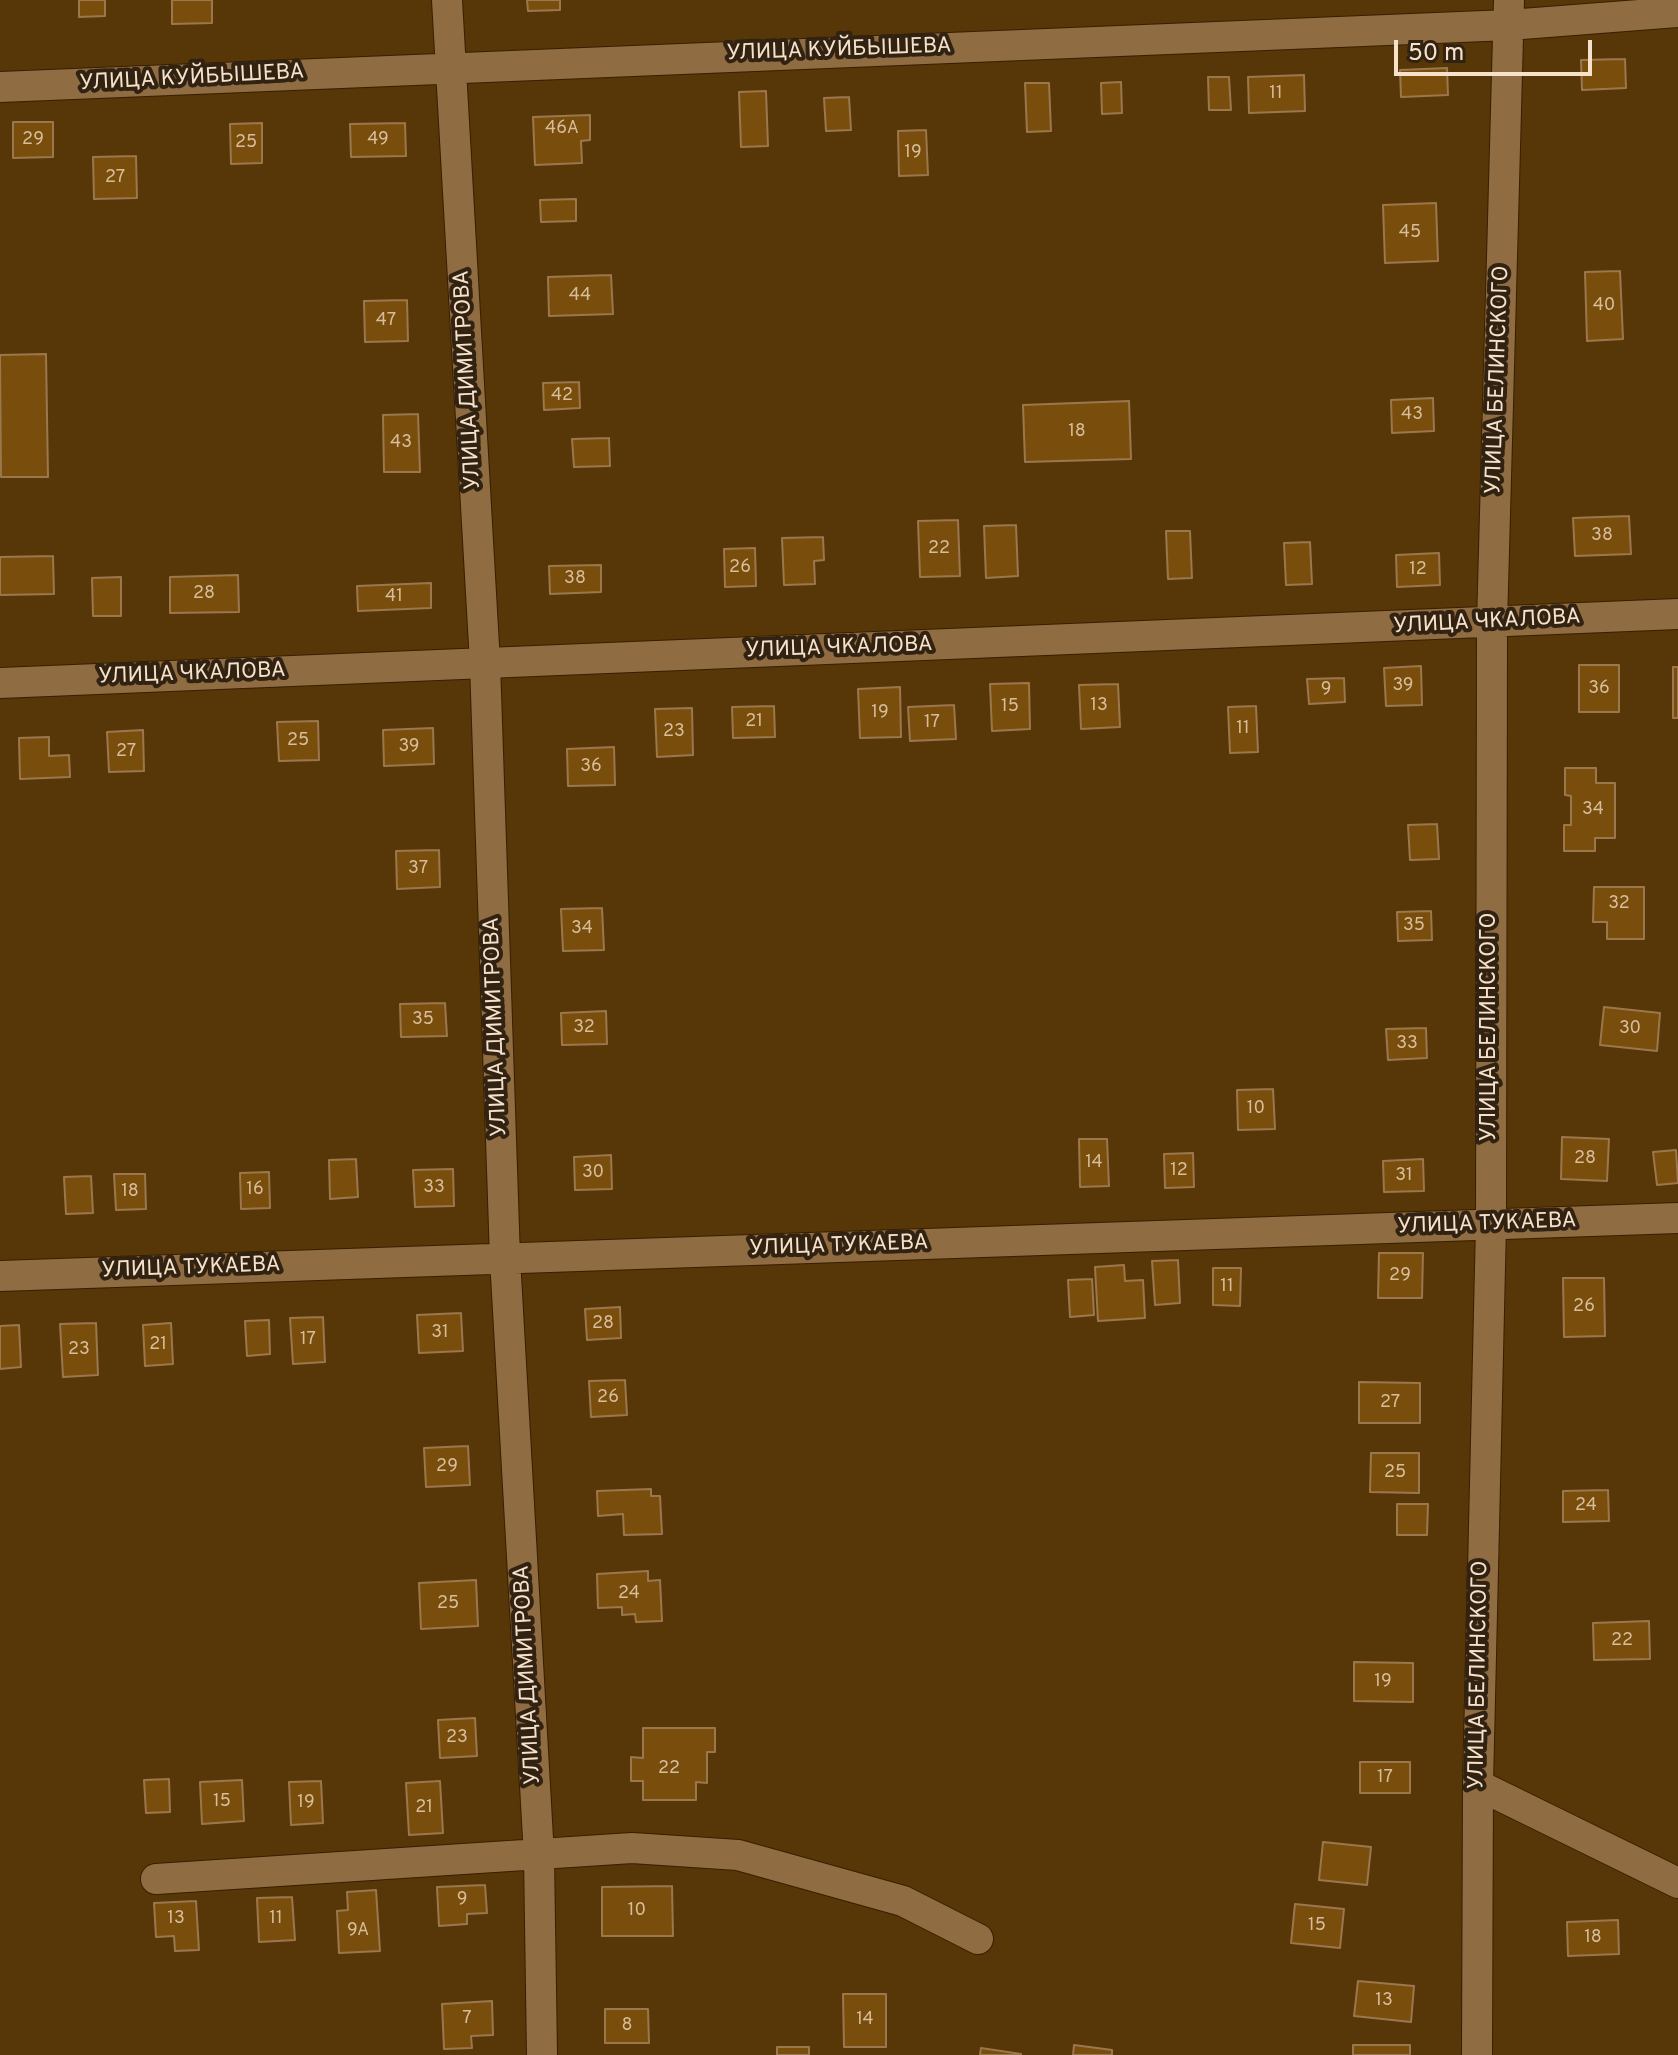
<!DOCTYPE html>
<meta charset="utf-8">
<style>
body{margin:0}
#map{position:relative;width:1678px;height:2055px;overflow:hidden;background:#573708;font-family:Overpass,sans-serif}
canvas{display:block}
.scale{position:absolute;left:1394px;top:40px;width:198px;height:36px;box-sizing:border-box;border:4px solid #f6e2cb;border-top:0;padding-left:10px;font-size:24px;line-height:28px;white-space:nowrap;color:#f6e2cb;-webkit-text-stroke:6px #312211;paint-order:stroke}
</style>
<div id="map">
<canvas width="1678" height="2055"></canvas>
<div class="scale">50 m</div>
</div>
<script>
const g = document.querySelector('canvas').getContext('2d');
g.lineJoin = 'round';
function fill(path, color) { g.fillStyle = color; g.fill(path, 'evenodd'); }
const shape = rows => new Path2D(rows.map(r => 'M' + r).join(''));
function trace(path, color, width, dash) { g.strokeStyle = color; g.lineWidth = width; g.lineCap = dash ? 'butt' : 'round'; g.setLineDash(dash || []); g.stroke(path); }
function write(font, color, halo, rows, align = 'center') {
  g.font = font + ' Overpass,sans-serif'; g.lineWidth = 8; g.setLineDash([]); g.textBaseline = 'middle'; g.strokeStyle = halo; g.fillStyle = color; for (const [text, x, y, turn = 0] of rows) {
    g.save(); g.translate(x, y); g.rotate((+turn || 0) * Math.PI / 180); g.textAlign = isNaN(turn) ? turn : align; if (halo) g.strokeText(text, 0, 0); g.fillText(text, 0, 0); g.restore();
  }
}
const building = shape([
 [79,0,105,0,105,16,79,17,79,0],
 [172,0,212,0,212,23,172,24,172,0],
 [527,0,560,0,560,10,528,11,527,0],
 [1625,59,1626,88,1582,90,1581,60,1625,59],
 [1447,68,1448,95,1401,97,1400,70,1447,68],
 [1304,75,1305,111,1249,113,1248,77,1304,75],
 [1208,77,1229,77,1231,110,1209,110,1208,77],
 [1121,82,1122,113,1102,114,1101,83,1121,82],
 [1025,83,1049,83,1051,131,1027,132,1025,83],
 [766,91,768,146,741,147,739,92,766,91],
 [849,97,851,130,826,131,824,98,849,97],
 [590,115,590,140,581,141,582,163,535,165,533,117,590,115],
 [13,122,53,122,53,157,13,158,13,122],
 [262,123,262,163,231,164,230,124,262,123],
 [405,123,406,156,351,157,350,124,405,123],
 [926,130,928,175,899,176,898,131,926,130],
 [136,156,137,198,94,199,93,157,136,156],
 [576,199,576,221,541,222,540,200,576,199],
 [1436,203,1438,261,1385,263,1383,205,1436,203],
 [1620,271,1623,339,1587,341,1585,272,1620,271],
 [611,275,613,314,549,316,548,277,611,275],
 [407,300,408,341,365,342,364,301,407,300],
 [46,354,48,477,1,477,0,355,46,354],
 [579,382,580,408,544,410,543,383,579,382],
 [1433,398,1434,431,1392,433,1391,400,1433,398],
 [1129,401,1131,459,1025,462,1023,405,1129,401],
 [418,414,420,472,384,472,383,415,418,414],
 [609,438,610,466,574,467,572,439,609,438],
 [1629,516,1631,554,1575,556,1573,518,1629,516],
 [958,520,960,576,920,577,918,521,958,520],
 [1016,525,1018,576,986,578,984,526,1016,525],
 [1166,531,1190,531,1192,578,1168,579,1166,531],
 [823,537,824,560,814,561,815,584,784,585,782,538,823,537],
 [1310,542,1312,584,1286,585,1284,543,1310,542],
 [755,548,756,586,725,587,724,549,755,548],
 [1439,553,1440,585,1397,587,1396,555,1439,553],
 [53,556,54,594,0,595,0,557,53,556],
 [601,565,601,592,550,594,549,566,601,565],
 [238,575,239,612,170,613,170,577,238,575],
 [121,577,121,616,93,616,92,578,121,577],
 [431,583,431,608,358,611,357,586,431,583],
 [1579,665,1619,665,1619,712,1579,712,1579,665],
 [1421,666,1422,705,1386,706,1384,668,1421,666],
 [1673,667,1678,667,1678,718,1673,718,1673,667],
 [1344,678,1345,702,1309,704,1307,679,1344,678],
 [1029,683,1030,729,992,731,990,684,1029,683],
 [1118,684,1120,727,1081,729,1079,685,1118,684],
 [900,687,901,737,860,738,858,689,900,687],
 [954,705,956,739,910,741,908,707,954,705],
 [774,706,775,737,733,738,732,707,774,706],
 [1256,706,1258,752,1230,753,1228,707,1256,706],
 [692,708,693,755,657,757,655,709,692,708],
 [318,721,319,760,279,761,277,722,318,721],
 [433,728,434,764,384,766,383,730,433,728],
 [143,730,144,771,109,772,107,732,143,730],
 [49,737,49,756,69,755,70,777,20,779,19,738,49,737],
 [614,747,615,785,568,786,567,749,614,747],
 [1565,768,1596,768,1596,783,1615,783,1615,838,1595,838,1595,851,1564,851,1564,825,1571,825,1571,796,1565,795,1565,768],
 [1437,824,1439,859,1410,860,1408,825,1437,824],
 [439,850,440,887,397,889,396,851,439,850],
 [1594,887,1644,887,1644,939,1607,939,1607,922,1593,922,1594,887],
 [602,908,604,950,563,951,561,909,602,908],
 [1431,911,1432,940,1398,941,1397,912,1431,911],
 [445,1003,447,1036,401,1037,400,1004,445,1003],
 [1604,1007,1660,1013,1657,1051,1600,1045,1604,1007],
 [606,1011,607,1044,562,1045,561,1013,606,1011],
 [1426,1028,1427,1058,1388,1060,1386,1029,1426,1028],
 [1273,1089,1275,1129,1238,1130,1237,1090,1273,1089],
 [1562,1137,1609,1139,1607,1181,1561,1179,1562,1137],
 [1079,1139,1107,1139,1109,1186,1080,1187,1079,1139],
 [1676,1150,1678,1183,1657,1185,1653,1152,1676,1150],
 [1193,1153,1194,1187,1165,1188,1164,1154,1193,1153],
 [611,1155,612,1189,575,1190,574,1157,611,1155],
 [356,1159,358,1197,330,1199,329,1160,356,1159],
 [1423,1159,1424,1191,1384,1192,1383,1161,1423,1159],
 [453,1169,454,1206,415,1207,413,1170,453,1169],
 [269,1172,270,1208,241,1209,240,1173,269,1172],
 [114,1174,145,1174,146,1209,116,1210,114,1174],
 [91,1176,93,1213,66,1214,64,1177,91,1176],
 [1379,1253,1423,1253,1422,1298,1378,1298,1379,1253],
 [1178,1260,1180,1303,1155,1305,1152,1261,1178,1260],
 [1124,1265,1125,1281,1143,1280,1145,1318,1098,1321,1095,1267,1124,1265],
 [1213,1268,1241,1268,1240,1306,1213,1305,1213,1268],
 [1563,1278,1604,1278,1605,1336,1564,1337,1563,1278],
 [1092,1279,1094,1315,1070,1317,1068,1280,1092,1279],
 [620,1307,621,1338,587,1340,585,1309,620,1307],
 [461,1313,463,1351,419,1353,417,1315,461,1313],
 [323,1317,325,1362,293,1364,290,1318,323,1317],
 [269,1320,270,1354,247,1356,245,1321,269,1320],
 [96,1323,98,1375,63,1377,60,1324,96,1323],
 [171,1323,173,1364,145,1366,143,1325,171,1323],
 [19,1325,21,1367,0,1369,0,1326,19,1325],
 [625,1380,627,1415,591,1417,589,1381,625,1380],
 [1359,1382,1420,1383,1420,1423,1359,1423,1359,1382],
 [468,1446,470,1485,426,1487,424,1448,468,1446],
 [1371,1453,1419,1453,1419,1493,1370,1492,1371,1453],
 [651,1489,651,1496,660,1496,662,1534,624,1535,623,1514,598,1516,597,1491,651,1489],
 [1608,1490,1609,1521,1563,1522,1563,1491,1608,1490],
 [1397,1504,1428,1504,1427,1535,1397,1535,1397,1504],
 [648,1571,648,1581,660,1580,662,1621,636,1622,635,1614,622,1615,622,1607,598,1608,597,1574,648,1571],
 [476,1580,478,1626,421,1629,419,1583,476,1580],
 [1649,1621,1650,1659,1594,1660,1593,1623,1649,1621],
 [1354,1662,1413,1663,1413,1702,1354,1701,1354,1662],
 [475,1718,477,1756,440,1758,438,1720,475,1718],
 [643,1728,715,1728,715,1752,707,1752,707,1783,696,1782,696,1800,643,1800,643,1781,631,1781,631,1757,643,1758,643,1728],
 [1360,1762,1410,1762,1410,1793,1360,1793,1360,1762],
 [169,1779,170,1812,146,1813,144,1780,169,1779],
 [242,1780,244,1821,202,1824,200,1782,242,1780],
 [321,1781,323,1823,291,1825,289,1782,321,1781],
 [440,1781,443,1833,409,1835,406,1783,440,1781],
 [1323,1842,1371,1847,1367,1885,1319,1880,1323,1842],
 [485,1885,487,1913,467,1914,467,1924,439,1926,437,1887,485,1885],
 [672,1886,673,1936,602,1936,602,1887,672,1886],
 [376,1890,380,1951,339,1953,337,1911,348,1910,347,1892,376,1890],
 [292,1897,295,1940,259,1942,257,1898,292,1897],
 [196,1901,199,1950,175,1951,174,1936,156,1937,154,1903,196,1901],
 [1295,1904,1344,1909,1340,1948,1291,1943,1295,1904],
 [1618,1920,1619,1954,1568,1956,1567,1922,1618,1920],
 [1358,1981,1414,1986,1411,2022,1354,2016,1358,1981],
 [843,1994,886,1994,886,2047,844,2047,843,1994],
 [492,2001,493,2035,471,2036,472,2048,444,2049,442,2004,492,2001],
 [605,2009,648,2009,649,2043,605,2043,605,2009],
 [1074,2045,1112,2050,1112,2055,1073,2055,1074,2045],
 [1353,2045,1410,2045,1410,2055,1353,2055,1353,2045],
 [777,2047,809,2047,809,2055,777,2055,777,2047],
 [981,2048,1021,2054,1021,2055,980,2055,981,2048]
]);
const minor = shape([
 [447,0,485,663,505,1258,539,1856,542,2055],
 [0,87,1509,25,1678,12],
 [0,683,1678,614],
 [0,1276,1678,1218],
 [1478,1785,1678,1883],
 [156,1879,632,1848,738,1855,903,1901,978,1939],
 [1477,2055,1478,1785,1491,1225,1492,624,1509,0]
]);
const numberNames = [
 ["11",1276,94],
 ["46А",562,129],
 ["29",33,140],
 ["49",378,140],
 ["25",246,143],
 ["19",913,153],
 ["27",115,178],
 ["45",1410,233],
 ["44",580,296],
 ["40",1604,306],
 ["47",386,321],
 ["42",562,396],
 ["43",1412,415],
 ["18",1077,432],
 ["43",401,443],
 ["38",1602,536],
 ["22",939,549],
 ["26",740,568],
 ["12",1418,570],
 ["38",575,579],
 ["28",204,594],
 ["41",394,597],
 ["39",1403,686],
 ["36",1599,689],
 ["9",1326,690],
 ["13",1099,706],
 ["15",1010,707],
 ["19",880,713],
 ["21",754,722],
 ["17",932,723],
 ["11",1243,729],
 ["23",674,732],
 ["25",298,741],
 ["39",409,747],
 ["27",126,752],
 ["36",591,767],
 ["34",1593,810],
 ["37",418,869],
 ["32",1619,904],
 ["35",1414,926],
 ["34",582,929],
 ["35",423,1020],
 ["32",584,1028],
 ["30",1630,1029],
 ["33",1407,1044],
 ["10",1256,1109],
 ["28",1585,1159],
 ["14",1094,1163],
 ["12",1179,1171],
 ["30",593,1173],
 ["31",1404,1176],
 ["33",434,1188],
 ["16",255,1190],
 ["18",130,1192],
 ["29",1400,1276],
 ["11",1227,1287],
 ["26",1584,1307],
 ["28",603,1324],
 ["31",440,1333],
 ["17",308,1340],
 ["21",158,1345],
 ["23",79,1350],
 ["26",608,1398],
 ["27",1390,1403],
 ["29",447,1467],
 ["25",1395,1473],
 ["24",1586,1506],
 ["24",629,1594],
 ["25",448,1604],
 ["22",1622,1641],
 ["19",1383,1682],
 ["23",457,1738],
 ["22",669,1769],
 ["17",1385,1778],
 ["15",222,1802],
 ["19",306,1803],
 ["21",424,1808],
 ["9",462,1900],
 ["10",637,1911],
 ["13",176,1919],
 ["11",276,1919],
 ["15",1317,1926],
 ["9А",358,1931],
 ["18",1593,1938],
 ["13",1384,2001],
 ["7",467,2019],
 ["14",865,2020],
 ["8",627,2026]
];
const streetNames = [
 ["УЛИЦА КУЙБЫШЕВА",839,51,-2],
 ["УЛИЦА КУЙБЫШЕВА",192,79,-3],
 ["УЛИЦА ДИМИТРОВА",469,380,-93],
 ["УЛИЦА БЕЛИНСКОГО",1499,380,-88],
 ["УЛИЦА ЧКАЛОВА",1487,623,-3],
 ["УЛИЦА ЧКАЛОВА",839,649,-2],
 ["УЛИЦА ЧКАЛОВА",192,675,-2],
 ["УЛИЦА ДИМИТРОВА",497,1027,-92],
 ["УЛИЦА БЕЛИНСКОГО",1491,1027,-90],
 ["УЛИЦА ТУКАЕВА",1487,1225,-2],
 ["УЛИЦА ТУКАЕВА",839,1247,-2],
 ["УЛИЦА ТУКАЕВА",191,1269,-2],
 ["УЛИЦА ДИМИТРОВА",529,1675,-93],
 ["УЛИЦА БЕЛИНСКОГО",1480,1675,-89]
];
fill(building, '#794d0c');
trace(building, '#9b774d', 2);
trace(minor, '#371f00', 32);
trace(minor, '#906c42', 30);
write('18px', '#d7bd9b', null, numberNames);
write('22px', '#f6e2cb', '#312211', streetNames);
</script>
